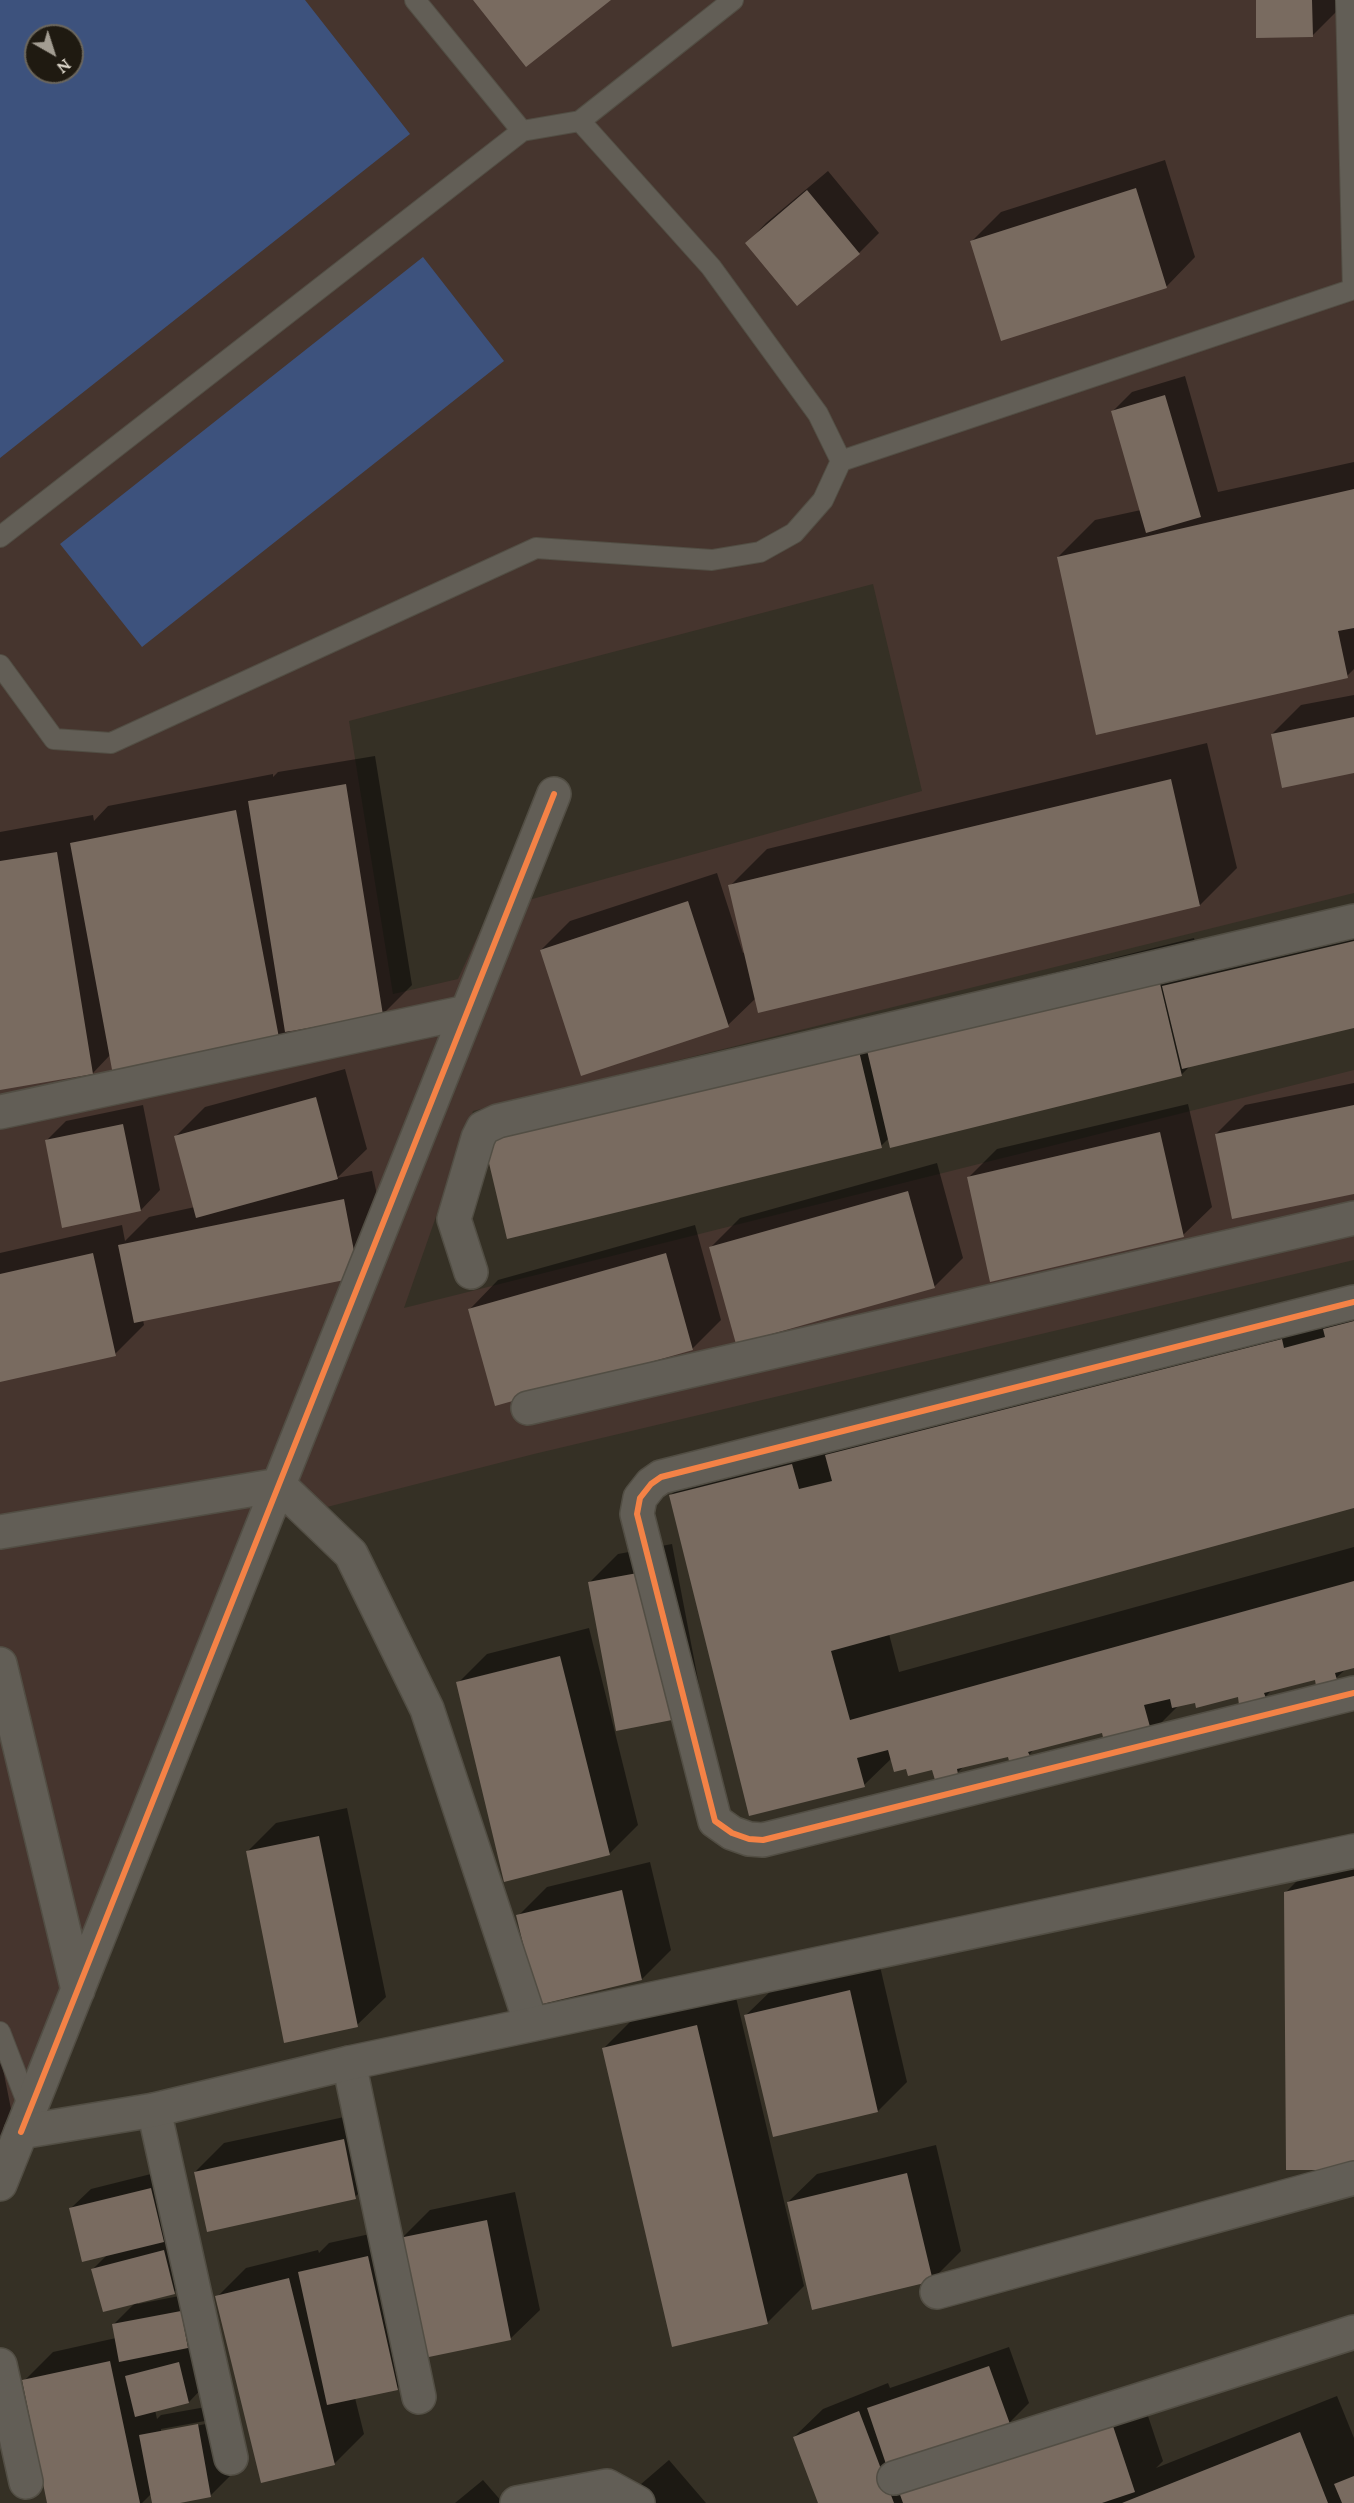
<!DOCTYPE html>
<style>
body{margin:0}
#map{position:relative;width:1354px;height:2503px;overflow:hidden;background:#353025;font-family:Lora,serif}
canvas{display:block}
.north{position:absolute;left:24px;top:24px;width:60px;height:60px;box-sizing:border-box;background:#1f1a11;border:2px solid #6b665c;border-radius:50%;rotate:141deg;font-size:16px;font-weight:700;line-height:24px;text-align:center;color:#ded8cc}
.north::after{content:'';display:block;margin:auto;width:21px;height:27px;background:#a39d92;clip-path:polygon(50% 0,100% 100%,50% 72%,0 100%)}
</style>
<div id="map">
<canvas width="1354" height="2503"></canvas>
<div class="north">N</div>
</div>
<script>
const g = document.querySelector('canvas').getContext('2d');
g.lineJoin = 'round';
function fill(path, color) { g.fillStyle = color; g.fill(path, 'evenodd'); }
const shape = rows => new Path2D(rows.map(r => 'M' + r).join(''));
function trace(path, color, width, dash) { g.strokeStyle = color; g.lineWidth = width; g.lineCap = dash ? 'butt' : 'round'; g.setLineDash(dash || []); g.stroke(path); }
const industrial = shape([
 [0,0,1354,0,1354,893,473,1111,404,1308,1354,1070,1354,1260,534,1454,245,1528,0,2161],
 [36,36,72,36,72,72,36,72],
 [873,584,922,791,489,911,458,979,393,994,349,721]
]);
const water = shape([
 [0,0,305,0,410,134,0,458],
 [36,36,72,36,72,72,36,72],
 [423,257,504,361,142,647,60,544]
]);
const shadow = shape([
 [1257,0,1341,0,1341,7,1312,36],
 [1165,160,1195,257,1167,286,1002,339,972,241,1001,212],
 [828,171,879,233,859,253,798,303,747,243,766,223],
 [1185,376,1218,492,1354,462,1354,669,1347,676,1058,557,1095,520,1141,510,1113,411,1132,392],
 [1354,695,1354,772,1272,734,1301,705],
 [1207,743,1237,868,1200,905,756,998,728,1025,541,950,570,921,717,873,743,953,745,952,730,886,767,849],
 [375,756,412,985,383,1014,292,1029,279,1042,111,1054,93,1073,0,1088,0,832,93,815,94,821,108,806,273,774,273,777,278,772],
 [1354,913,1354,1026,1191,1065,1181,1075,889,1138,881,1146,486,1142,904,1010,1194,938,1198,953],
 [345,1069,367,1149,337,1178,372,1171,388,1247,143,1320,144,1325,115,1354,0,1381,0,1253,122,1225,125,1241,149,1217,195,1207,176,1136,205,1107],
 [1354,1083,1354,1192,1216,1134,1245,1105],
 [1188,1104,1212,1207,1183,1235,968,1178,997,1149],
 [143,1105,160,1190,141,1210,64,1226,47,1140,66,1121],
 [937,1163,963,1258,934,1287,711,1247,740,1218],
 [695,1225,721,1320,692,1349,470,1309,498,1280],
 [1331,1290,1334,1299,1354,1294,1354,1506,889,1634,899,1672,1354,1547,1354,1667,1346,1669,1336,1678,1316,1678,1273,1689,1265,1697,1239,1695,1179,1705,1151,1733,1103,1731,1035,1748,1029,1755,1009,1755,964,1766,957,1773,907,1767,892,1758,864,1785,670,1496,720,1446],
 [672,1544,700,1690,671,1719,589,1583,618,1554],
 [589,1628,638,1825,609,1854,458,1683,487,1654],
 [347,1808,386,1997,357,2025,247,1852,276,1823],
 [1354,1849,1354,2168,1285,1893,1322,1856],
 [650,1862,671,1950,642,1979,518,1916,547,1887],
 [879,1962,907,2082,878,2111,746,2015,775,1987],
 [734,1989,804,2286,767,2323,604,2048,641,2011],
 [0,2054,17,2139,0,2157],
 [372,2111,384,2168,355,2197,195,2172,224,2143],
 [936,2145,961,2251,932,2280,788,2202,817,2174],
 [171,2169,194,2272,174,2292,137,2302,138,2304,200,2292,207,2327,188,2346,198,2343,208,2382,189,2402,155,2410,157,2419,161,2415,217,2405,230,2476,210,2496,172,2503,153,2503,151,2494,142,2503,49,2503,24,2381,53,2352,116,2338,113,2325,136,2302,93,2269,109,2253,71,2208,91,2189],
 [205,2421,206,2424,161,2432,161,2429],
 [515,2192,540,2310,511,2338,425,2356,426,2360,397,2389,355,2398,364,2434,335,2463,262,2481,217,2297,246,2268,318,2250,319,2253,329,2243,397,2228,400,2240,430,2210],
 [1009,2347,1029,2403,1009,2423,915,2455,1140,2392,1163,2461,1156,2468,1337,2396,1354,2438,1354,2503,819,2503,794,2437,823,2409,888,2383,890,2388],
 [669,2460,706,2503,619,2503],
 [483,2480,503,2503,455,2503]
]);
const building = shape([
 [473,0,611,0,526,67],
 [1256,0,1312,0,1313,37,1256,38],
 [1136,188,1167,288,1001,341,970,241],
 [807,190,860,254,797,306,745,243],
 [1165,395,1201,517,1146,533,1111,411],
 [1354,489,1354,628,1338,631,1348,678,1096,735,1057,557],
 [1354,717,1354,773,1282,788,1271,734],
 [1171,779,1200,906,758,1013,728,885],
 [346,784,383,1015,285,1032,248,801],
 [236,810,280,1043,113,1075,70,843],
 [57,852,93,1074,0,1090,0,861],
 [688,901,729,1027,581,1076,540,950],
 [1354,941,1354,1028,1182,1069,1162,986],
 [1158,975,1182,1076,890,1148,866,1046],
 [859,1051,882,1148,507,1239,484,1142],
 [316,1097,338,1179,196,1218,174,1136],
 [1354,1105,1354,1194,1232,1219,1215,1134],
 [123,1124,141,1211,62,1228,45,1140],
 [1160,1132,1184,1237,990,1282,967,1177],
 [908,1191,935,1288,736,1344,709,1247],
 [344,1199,359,1277,134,1323,118,1245],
 [93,1253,116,1356,0,1382,0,1274],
 [666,1253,693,1350,495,1406,468,1309],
 [1354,1321,1354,1508,831,1651,850,1720,1354,1581,1354,1668,1335,1673,1337,1680,1316,1686,1315,1680,1264,1693,1266,1698,1239,1705,1238,1697,1196,1708,1195,1703,1172,1708,1170,1699,1144,1705,1152,1734,1105,1746,1102,1733,1028,1752,1030,1756,1009,1761,1008,1757,957,1769,958,1774,935,1780,932,1770,908,1776,906,1769,894,1772,888,1750,857,1758,865,1787,749,1816,669,1495,792,1464,799,1489,832,1481,825,1455,1282,1339,1284,1348,1325,1337,1323,1329],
 [643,1572,672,1720,616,1731,588,1582],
 [560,1656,610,1855,504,1882,456,1682],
 [319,1836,358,2027,284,2043,246,1851],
 [1354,1876,1354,2170,1286,2170,1284,1892],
 [622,1890,642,1980,538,2005,516,1915],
 [850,1990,878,2112,773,2137,744,2015],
 [697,2025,768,2324,672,2347,602,2048],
 [344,2139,356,2199,207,2232,194,2172],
 [907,2173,933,2281,812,2310,787,2202],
 [151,2188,164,2242,82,2262,69,2208],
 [487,2220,511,2340,424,2358,399,2238],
 [164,2250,175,2294,103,2312,91,2269],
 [368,2256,398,2390,327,2405,298,2272],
 [289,2278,335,2465,261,2483,215,2296],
 [181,2311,188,2348,119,2362,112,2324],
 [110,2361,140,2503,47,2503,22,2380],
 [179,2362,189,2403,135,2417,125,2376],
 [989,2366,1010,2424,887,2467,867,2408],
 [859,2411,894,2503,818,2503,793,2437],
 [1111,2420,1135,2492,1102,2503,903,2503,899,2492],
 [198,2424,211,2497,180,2503,152,2503,139,2435],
 [1300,2432,1328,2503,1122,2503],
 [1354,2476,1354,2503,1342,2503,1334,2484]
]);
const service = shape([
 [415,0,522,131,580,121,733,0],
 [1346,0,1353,289],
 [841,461,1354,289],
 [0,537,522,131],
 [0,665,54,739,111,743,536,548,712,560,760,552,794,533,823,500,841,461,818,414,711,267,580,121],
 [0,2032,30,2110]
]);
const minor = shape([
 [0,1112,467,1012],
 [471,1272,454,1219,478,1138,483,1128,498,1121,1354,921],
 [1354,1302,661,1477,651,1484,640,1498,637,1514,715,1821,732,1833,749,1839,763,1840,1354,1693],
 [528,1408,1354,1218],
 [0,1532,279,1485,351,1554,427,1709,531,2024],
 [0,1664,78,1990],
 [349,2063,419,2397],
 [154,2110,231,2458],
 [21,2132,554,794],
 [937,2292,1354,2178],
 [0,2365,26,2482],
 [894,2478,1354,2332],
 [517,2503,607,2486,638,2503]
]);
const tertiary = shape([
 [0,2184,21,2132,154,2110,349,2063,1354,1851]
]);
const cycleway = shape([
 [1354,1302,661,1477,651,1484,640,1498,637,1514,715,1821,732,1833,749,1839,763,1840,1354,1693],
 [21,2132,554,794]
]);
fill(industrial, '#46352e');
fill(water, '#3d527d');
fill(shadow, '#0007');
fill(building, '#796b60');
trace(service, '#524e44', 22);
trace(minor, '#524e44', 36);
trace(tertiary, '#524e44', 36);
trace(service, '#625e56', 20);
trace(minor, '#625e56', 33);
trace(tertiary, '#625e56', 33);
trace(cycleway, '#f48246', 6);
</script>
